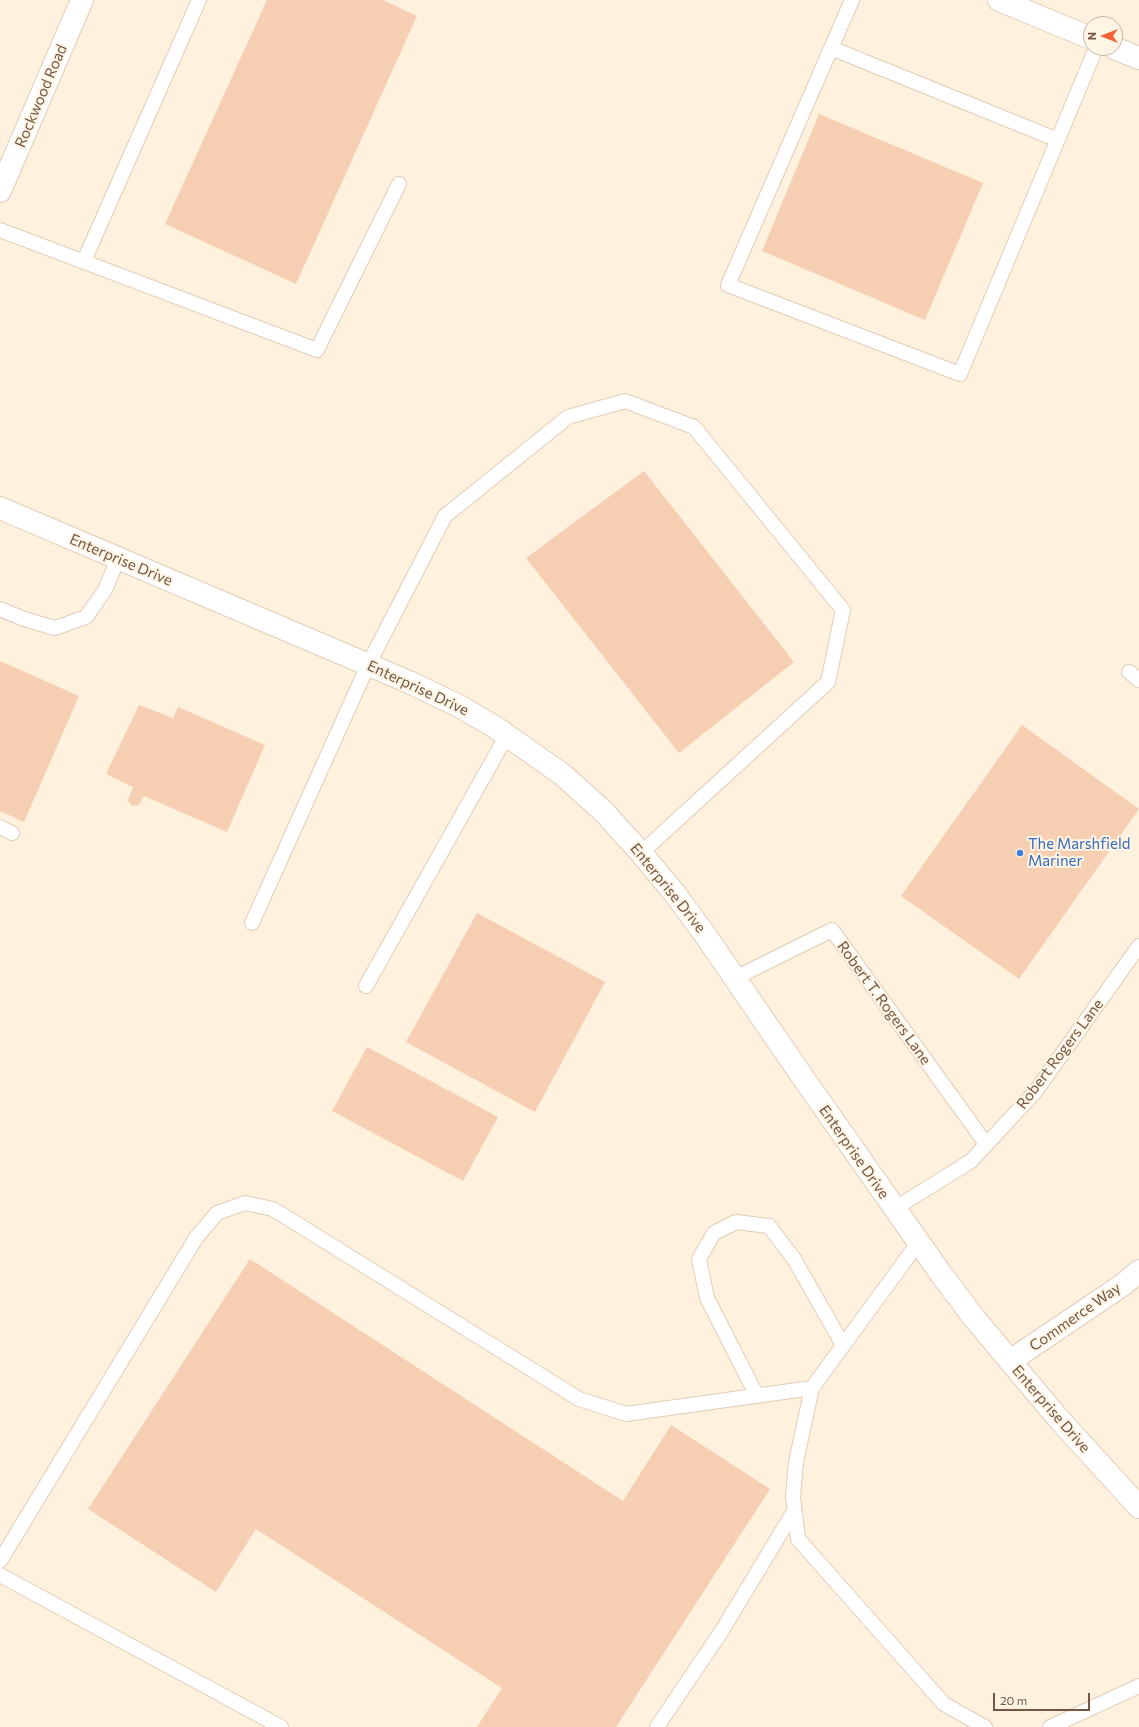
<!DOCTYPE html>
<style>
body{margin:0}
#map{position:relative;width:1139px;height:1727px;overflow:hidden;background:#fef1dd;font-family:Commissioner,sans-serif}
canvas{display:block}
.north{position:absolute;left:1083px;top:16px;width:40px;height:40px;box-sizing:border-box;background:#fff5e5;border:1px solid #c8b5a5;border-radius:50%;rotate:270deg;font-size:11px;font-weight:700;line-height:16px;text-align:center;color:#755644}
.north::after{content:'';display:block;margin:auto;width:14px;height:18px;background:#f46236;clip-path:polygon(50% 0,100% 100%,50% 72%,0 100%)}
.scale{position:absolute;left:993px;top:1693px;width:97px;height:18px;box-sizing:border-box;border:2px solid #755644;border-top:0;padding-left:5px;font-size:12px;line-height:14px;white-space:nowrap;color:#755644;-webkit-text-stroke:3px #fff5e5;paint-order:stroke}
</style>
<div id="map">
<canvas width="1139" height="1727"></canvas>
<div class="north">N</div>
<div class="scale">20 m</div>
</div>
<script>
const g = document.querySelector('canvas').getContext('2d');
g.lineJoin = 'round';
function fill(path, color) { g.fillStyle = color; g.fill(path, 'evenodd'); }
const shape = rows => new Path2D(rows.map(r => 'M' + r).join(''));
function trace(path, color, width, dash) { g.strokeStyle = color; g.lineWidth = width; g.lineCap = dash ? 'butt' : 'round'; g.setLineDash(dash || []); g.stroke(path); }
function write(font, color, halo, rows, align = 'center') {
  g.font = font + ' Commissioner,sans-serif'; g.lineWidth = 4; g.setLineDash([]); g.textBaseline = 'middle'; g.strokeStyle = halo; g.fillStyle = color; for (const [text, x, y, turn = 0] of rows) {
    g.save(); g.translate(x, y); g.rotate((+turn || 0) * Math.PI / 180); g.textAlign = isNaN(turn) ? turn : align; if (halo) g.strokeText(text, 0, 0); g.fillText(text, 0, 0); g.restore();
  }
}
const building = shape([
 [267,0,383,0,417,16,296,284,165,224],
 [819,114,983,183,925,320,762,251],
 [644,471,794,662,679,753,526,558],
 [0,661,79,696,24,822,0,811],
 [139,705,173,718,178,707,265,745,227,832,144,796,139,805,132,806,128,800,133,787,106,774],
 [1022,725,1139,809,1019,979,901,896],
 [477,913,605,982,535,1112,406,1042],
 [367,1047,498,1117,463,1181,332,1111],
 [250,1259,623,1501,671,1425,770,1489,616,1727,477,1727,502,1688,256,1529,216,1592,88,1509]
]);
const service = shape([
 [852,0,728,285,960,374,1096,48],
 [831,48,1058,140],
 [0,230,317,350,399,184],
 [84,261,199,0],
 [0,609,24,619,55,628,86,617,105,590,118,559],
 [1129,672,1139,680],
 [0,827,12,833],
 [252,923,368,665,445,516,568,417,625,401,694,427,843,610,828,682,641,853],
 [735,978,832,930,986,1144],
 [366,986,507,735],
 [894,1209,971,1161,1035,1092,1139,946],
 [812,1388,796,1462,793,1497,798,1539,944,1704,985,1727],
 [757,1396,707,1298,699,1259,714,1233,736,1222,769,1226,794,1259,843,1345],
 [0,1561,196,1238,217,1213,245,1203,273,1209,579,1399,626,1414,812,1388,918,1243],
 [0,1575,281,1727],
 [657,1727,723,1629,794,1511],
 [1050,1727,1139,1686]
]);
const minor = shape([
 [999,0,1091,38],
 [1114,48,1139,58],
 [0,191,82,0],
 [1010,1361,1124,1284,1139,1271]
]);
const tertiary = shape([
 [0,508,409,682,459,706,495,727,563,775,604,812,641,853,676,895,708,939,804,1079,941,1274,975,1319,1057,1417,1139,1507]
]);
const markers = [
 [1020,853,4,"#3f7fe0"]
];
const streetNames = [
 ["Rockwood Road",41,96,-67],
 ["Enterprise Drive",121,560,23],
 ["Enterprise Drive",418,688,25],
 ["Enterprise Drive",668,888,51],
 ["Robert T. Rogers Lane",884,1003,54],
 ["Robert Rogers Lane",1060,1054,-53],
 ["Enterprise Drive",854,1152,55],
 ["Commerce Way",1075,1317,-35],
 ["Enterprise Drive",1051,1409,49]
];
const shopNames = [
 ["The Marshfield",1028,844],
 ["Mariner",1028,861]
];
fill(building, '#f6ceb2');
trace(service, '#e2cdb9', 16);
trace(minor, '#e2cdb9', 24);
trace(tertiary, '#e2cdb9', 24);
trace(service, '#fff', 14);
trace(minor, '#fff', 22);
trace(tertiary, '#fff', 22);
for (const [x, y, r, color] of markers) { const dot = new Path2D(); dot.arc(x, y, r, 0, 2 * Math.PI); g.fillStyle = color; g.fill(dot); trace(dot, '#fff5e5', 1.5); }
write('15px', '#755644', '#fff5e5', streetNames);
write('15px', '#366cbe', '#fff5e5', shopNames, 'left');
</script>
